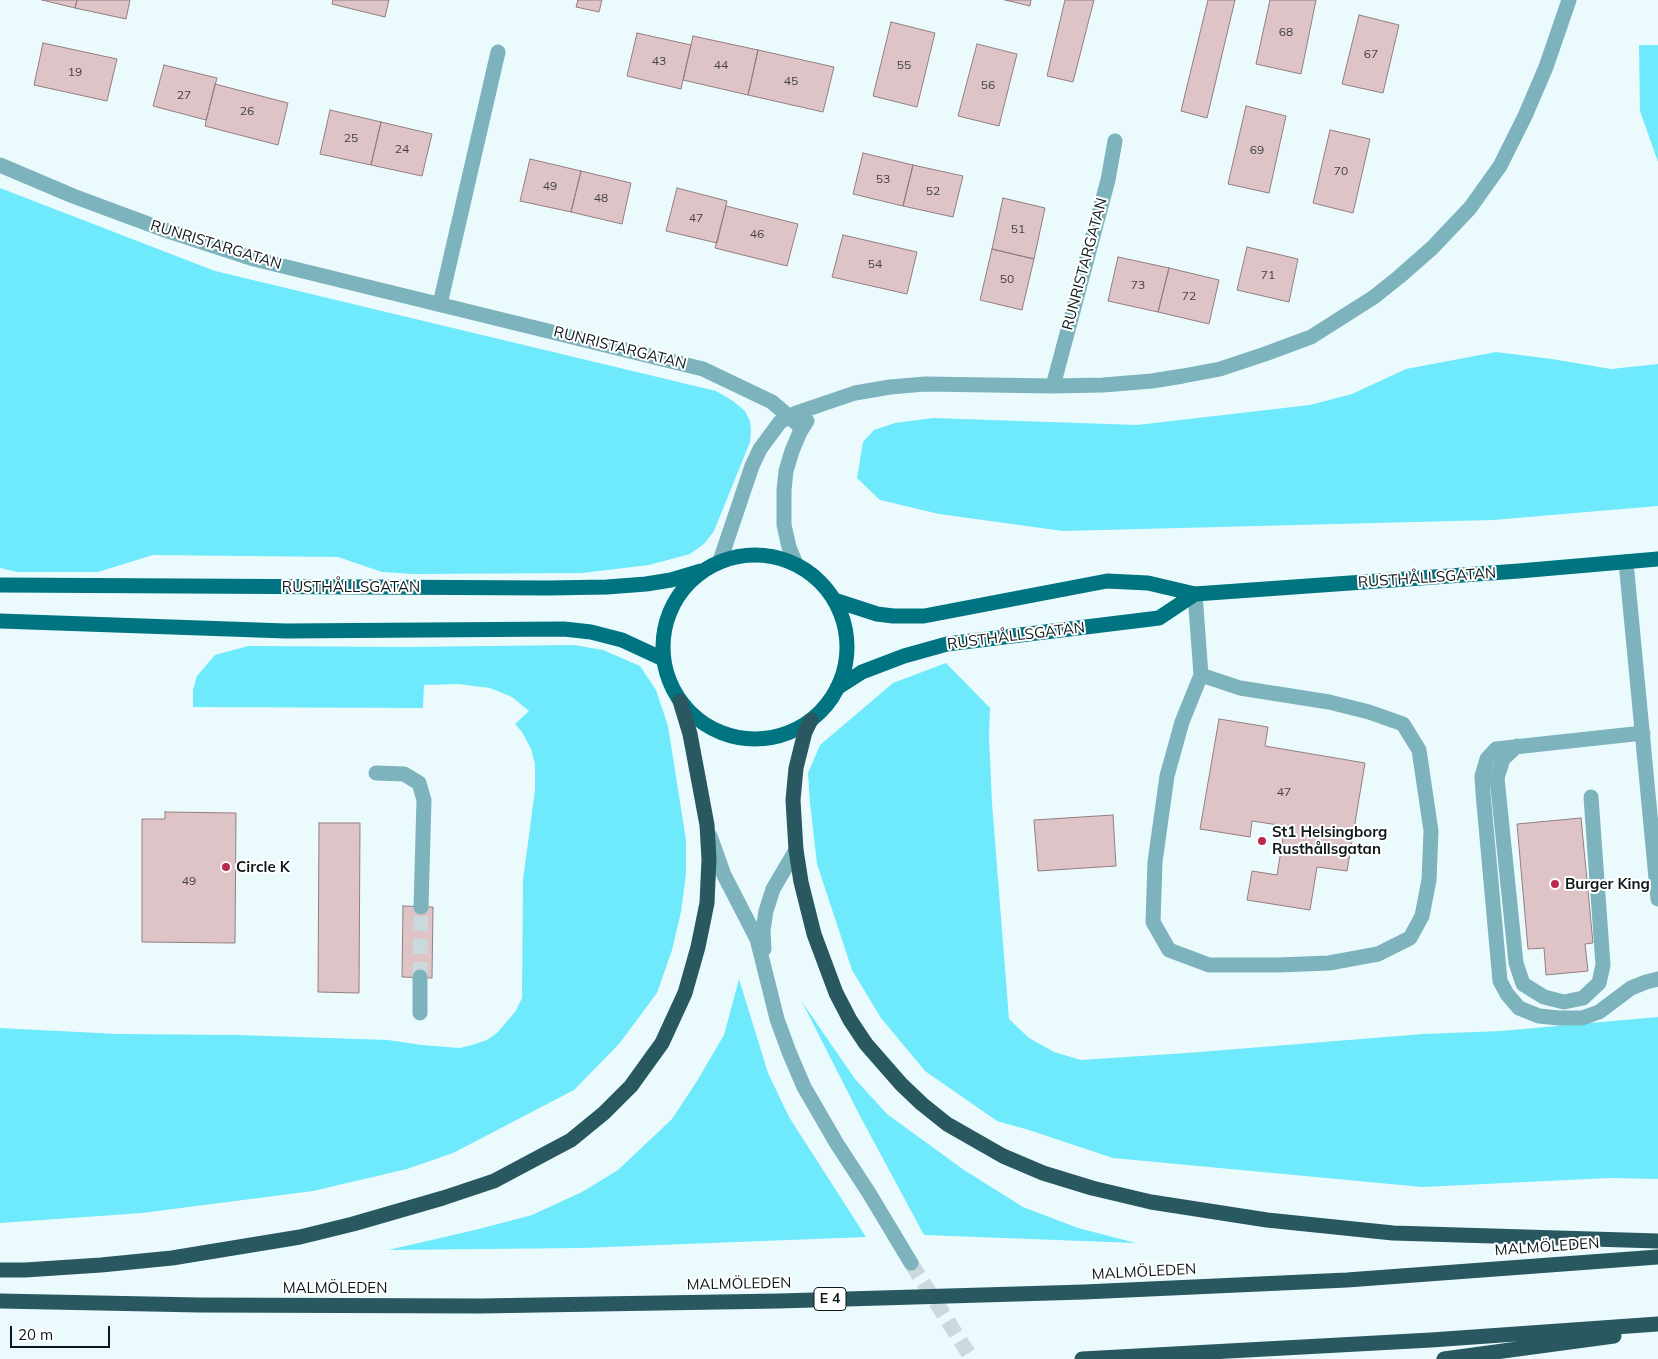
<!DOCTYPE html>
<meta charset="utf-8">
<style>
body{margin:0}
#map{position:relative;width:1658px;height:1359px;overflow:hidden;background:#ebfbfd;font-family:Mulish,sans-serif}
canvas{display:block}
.scale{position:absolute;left:10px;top:1326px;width:100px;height:22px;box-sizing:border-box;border:2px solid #0e1719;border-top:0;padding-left:6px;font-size:15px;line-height:18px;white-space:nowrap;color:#0e1719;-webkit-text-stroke:4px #fff;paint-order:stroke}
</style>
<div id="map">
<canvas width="1658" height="1359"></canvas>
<div class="scale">20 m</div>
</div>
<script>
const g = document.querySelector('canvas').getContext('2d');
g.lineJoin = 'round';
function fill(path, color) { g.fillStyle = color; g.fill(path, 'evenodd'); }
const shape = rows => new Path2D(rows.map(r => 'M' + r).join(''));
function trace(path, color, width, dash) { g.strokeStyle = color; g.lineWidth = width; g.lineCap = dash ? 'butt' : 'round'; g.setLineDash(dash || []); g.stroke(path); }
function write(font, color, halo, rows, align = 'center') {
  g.font = font + ' Mulish,sans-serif'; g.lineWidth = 4; g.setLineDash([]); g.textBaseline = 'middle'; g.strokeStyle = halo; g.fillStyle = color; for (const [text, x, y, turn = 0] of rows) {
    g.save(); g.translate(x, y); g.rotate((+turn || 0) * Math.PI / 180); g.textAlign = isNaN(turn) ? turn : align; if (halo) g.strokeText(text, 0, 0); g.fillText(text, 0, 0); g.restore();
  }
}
const green = shape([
 [1639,45,1658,45,1658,162,1640,111],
 [0,188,215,271,716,391,733,401,745,411,750,421,751,431,750,442,714,531,704,544,690,554,649,565,582,573,414,574,382,572,338,557,153,555,98,572,17,572,0,568],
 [1496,352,1552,359,1611,369,1658,364,1658,506,1493,520,1063,531,939,514,880,500,857,478,863,442,874,430,895,423,933,418,1137,425,1310,405,1352,394,1406,369],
 [574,645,603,650,640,666,656,690,668,726,686,840,686,874,681,912,672,950,657,993,619,1044,574,1090,453,1153,407,1169,313,1191,142,1213,0,1223,0,1028,118,1034,238,1035,388,1040,422,1045,460,1048,472,1045,487,1040,497,1033,515,1012,522,998,523,880,535,790,535,764,531,749,522,732,515,724,529,711,512,697,490,688,458,684,424,685,423,708,193,707,193,690,197,676,215,655,248,646,406,647],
 [946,663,990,708,989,737,992,803,1009,1019,1029,1038,1054,1052,1081,1060,1187,1053,1423,1034,1501,1031,1658,1017,1658,1179,1610,1178,1422,1187,1113,1158,1029,1130,997,1121,925,1071,881,1018,852,970,817,864,810,803,808,773,820,745,893,683],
 [739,979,768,1073,789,1117,866,1237,582,1248,388,1250,475,1230,532,1215,582,1192,618,1170,672,1119,697,1081,724,1035],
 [802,1002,855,1079,887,1114,964,1170,1023,1207,1078,1228,1136,1243,924,1235,860,1116]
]);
const building = shape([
 [42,0,77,0,75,8,42,0],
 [77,0,130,0,126,19,75,8,77,0],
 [333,0,389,0,385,17,332,4,333,0],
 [578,0,602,0,599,12,576,7,578,0],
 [1005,0,1031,0,1030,6,1005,0],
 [1065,0,1094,0,1073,82,1047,76,1065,0],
 [1208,0,1235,0,1207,118,1181,111,1208,0],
 [1270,0,1316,0,1301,74,1256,64,1270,0],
 [1359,15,1399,25,1383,93,1342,84,1359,15],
 [891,22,935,33,917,107,873,96,891,22],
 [637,33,691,45,681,89,627,76,637,33],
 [693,36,758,50,748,95,683,80,693,36],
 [43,43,117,59,107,101,34,85,43,43],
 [977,44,1017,54,999,126,958,116,977,44],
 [758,50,834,67,823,112,748,95,758,50],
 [164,65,217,78,206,120,153,106,164,65],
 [215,84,288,103,278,145,205,126,215,84],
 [1246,106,1286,116,1269,193,1228,184,1246,106],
 [330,110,381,122,371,165,320,154,330,110],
 [381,122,432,134,422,176,371,165,381,122],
 [1330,130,1370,139,1353,213,1313,203,1330,130],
 [863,153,913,165,903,206,853,194,863,153],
 [530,159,581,171,571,212,520,201,530,159],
 [913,165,963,176,953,217,903,206,913,165],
 [581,171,631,183,622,224,571,212,581,171],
 [677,188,727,201,717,243,666,231,677,188],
 [1003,198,1045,208,1034,259,992,249,1003,198],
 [726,206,798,224,787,266,715,248,726,206],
 [843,235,917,252,907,294,832,277,843,235],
 [1247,247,1298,259,1289,302,1237,290,1247,247],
 [992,249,1034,259,1022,310,980,300,992,249],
 [1118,257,1169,268,1158,312,1108,301,1118,257],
 [1169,268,1219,280,1209,324,1158,312,1169,268],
 [1219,719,1268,727,1265,746,1365,763,1347,871,1317,867,1310,910,1247,900,1252,871,1277,875,1285,826,1252,821,1250,837,1200,829,1219,719],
 [165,812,236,813,235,943,142,942,142,819,165,819,165,812],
 [1113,815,1116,866,1038,871,1034,820,1113,815],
 [1581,818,1593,943,1585,944,1588,971,1546,975,1544,948,1528,949,1517,824,1581,818],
 [319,823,360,823,359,993,318,992,319,823],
 [403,906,433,907,432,978,402,977,403,906]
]);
const minorTunnel = shape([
 [420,977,421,907],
 [911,1263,972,1359]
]);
const minor = shape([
 [0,165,73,196,162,229,254,259,703,369,772,402,802,428],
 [440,304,498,52],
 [1053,386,1108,180,1115,141],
 [720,561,752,466,760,449,780,422,796,413,855,393,890,387,925,384,1053,386,1103,385,1152,381,1183,376,1220,369,1265,354,1311,337,1374,297,1399,277,1432,248,1470,208,1500,166,1525,116,1546,67,1569,0],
 [1626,562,1658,899],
 [796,564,789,547,784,525,784,490,786,471,792,451,800,432,807,421],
 [1195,594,1201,675,1182,722,1167,776,1155,862,1153,922,1169,950,1209,965,1278,965,1329,963,1378,954,1410,938,1422,916,1429,880,1431,831,1419,750,1403,724,1369,712,1329,702,1240,688,1201,675],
 [1643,733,1496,749,1487,759,1482,776,1483,793,1500,981,1507,994,1519,1008,1539,1016,1559,1018,1582,1018,1599,1012,1631,988,1646,982,1658,979],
 [1517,746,1503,759,1497,778,1516,963,1523,984,1544,997,1564,1002,1583,998,1599,983,1603,965,1591,797],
 [376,773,404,774,419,783,424,800,421,907],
 [710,836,724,875,757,939,777,1019,789,1052,804,1087,837,1144,869,1193,911,1263],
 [764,949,763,930,766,911,773,889,796,850],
 [420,977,420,1013]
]);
const major = shape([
 '663 647a92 92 0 1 1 184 0a92 92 0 1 1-184 0Z',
 [0,585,547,588,607,587,646,584,671,580,701,571],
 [834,600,877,614,893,616,924,616,1107,581,1148,583,1195,594,1519,571,1658,559],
 [0,621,286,631,564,629,591,632,622,640,663,659],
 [837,688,862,672,904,656,947,644,1159,618,1195,594]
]);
const highway = shape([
 [811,720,805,732,796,768,793,800,796,850,801,882,814,934,836,993,850,1020,866,1044,901,1084,922,1104,947,1124,1003,1156,1043,1173,1092,1188,1151,1202,1267,1220,1393,1233,1658,1241],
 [0,1270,25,1270,101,1265,172,1258,300,1237,353,1224,443,1198,494,1181,571,1140,604,1113,631,1086,662,1043,685,993,698,947,707,903,709,859,707,825,690,734,680,701],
 [0,1301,199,1305,480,1306,779,1301,1084,1292,1347,1280,1658,1257],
 [1082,1359,1431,1340,1658,1324],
 [1444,1359,1614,1336]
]);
const markers = [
 [1262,841,5,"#bb2a4b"],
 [226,867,5,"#bb2a4b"],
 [1555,884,5,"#bb2a4b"]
];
const numberNames = [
 ["68",1286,32],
 ["67",1371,54],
 ["43",659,61],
 ["44",721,65],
 ["55",904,65],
 ["19",75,72],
 ["45",791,81],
 ["56",988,85],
 ["27",184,95],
 ["26",247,111],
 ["25",351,138],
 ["24",402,149],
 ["69",1257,150],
 ["70",1341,171],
 ["53",883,179],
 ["49",550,186],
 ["52",933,191],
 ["48",601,198],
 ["47",696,218],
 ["51",1018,229],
 ["46",757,234],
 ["54",875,264],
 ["71",1268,275],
 ["50",1007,279],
 ["73",1138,285],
 ["72",1189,296],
 ["47",1284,792],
 ["49",189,881]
];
const shields = [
 [830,1299,32]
];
const shieldNames = [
 ["E 4",830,1299]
];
const streetNames = [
 ["RUNRISTARGATAN",216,245,17],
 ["RUNRISTARGATAN",1085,264,-75],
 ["RUNRISTARGATAN",620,348,14],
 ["RUSTHÅLLSGATAN",1427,578,-4],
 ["RUSTHÅLLSGATAN",351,587],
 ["RUSTHÅLLSGATAN",1016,636,-7],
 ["MALMÖLEDEN",1547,1247,-4],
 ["MALMÖLEDEN",1144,1272,-3],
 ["MALMÖLEDEN",739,1284,-1],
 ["MALMÖLEDEN",335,1288]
];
const poiNames = [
 ["St1 Helsingborg",1272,832],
 ["Rusthållsgatan",1272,849],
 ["Circle K",236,867],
 ["Burger King",1565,884]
];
fill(green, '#6fe9fc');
fill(building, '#dec4c6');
trace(building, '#947d7f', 1);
trace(minorTunnel, '#cad9db', 15, [15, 8]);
trace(minor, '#7cb3bc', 15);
trace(major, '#017482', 15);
trace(highway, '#2a5860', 15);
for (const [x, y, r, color] of markers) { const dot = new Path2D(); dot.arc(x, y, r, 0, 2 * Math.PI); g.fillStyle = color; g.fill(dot); trace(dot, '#fff', 2); }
write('12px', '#424244', null, numberNames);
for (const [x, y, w] of shields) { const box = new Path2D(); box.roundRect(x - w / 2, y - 11.5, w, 23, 4); g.fillStyle = '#fff'; g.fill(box); trace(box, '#0e1719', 1); }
write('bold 14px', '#0e1719', null, shieldNames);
write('15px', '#0e1719', '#fff', streetNames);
write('bold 15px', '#0e1719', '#fff', poiNames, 'left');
</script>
